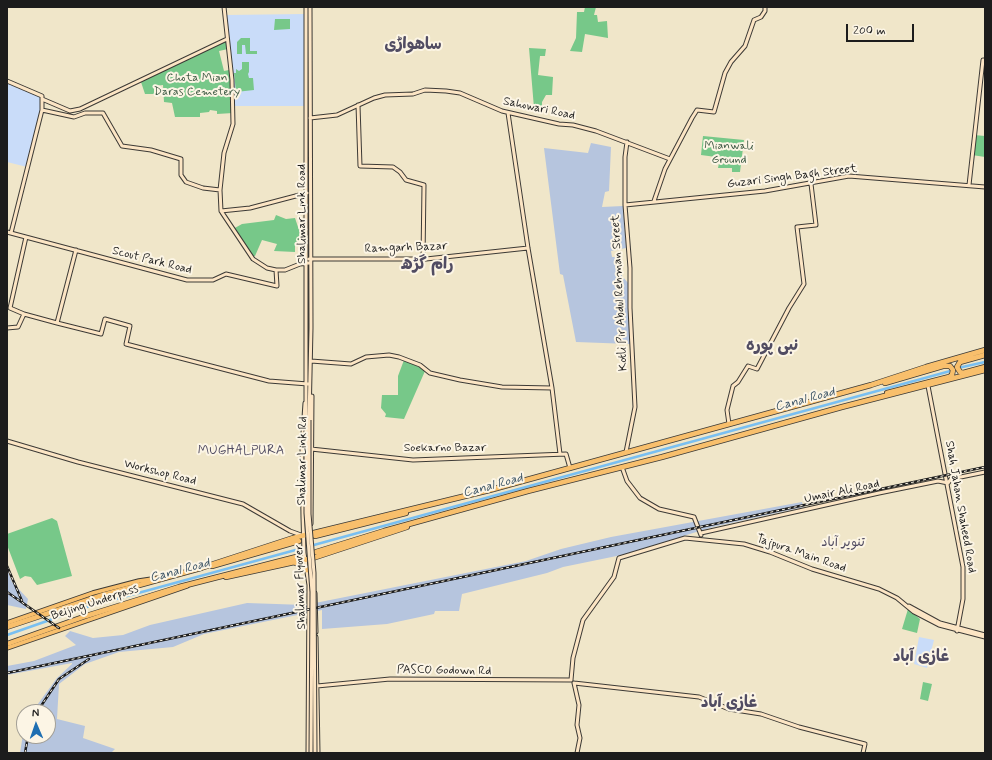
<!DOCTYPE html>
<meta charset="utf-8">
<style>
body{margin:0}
#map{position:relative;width:992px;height:760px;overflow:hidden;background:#f0e6c9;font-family:Mynerve,sans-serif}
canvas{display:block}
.frame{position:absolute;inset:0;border:8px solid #1c1c1c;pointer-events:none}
.north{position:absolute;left:16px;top:704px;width:40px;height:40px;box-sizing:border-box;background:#fcf5e5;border:1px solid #a29e95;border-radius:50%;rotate:358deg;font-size:11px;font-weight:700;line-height:16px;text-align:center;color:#1c1c1c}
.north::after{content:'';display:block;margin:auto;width:14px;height:18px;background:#1f6fb2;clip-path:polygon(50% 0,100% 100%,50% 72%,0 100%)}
.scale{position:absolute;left:846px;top:24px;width:68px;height:18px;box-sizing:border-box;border:2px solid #1c1c1c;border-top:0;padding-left:5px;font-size:12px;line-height:14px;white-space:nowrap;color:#1c1c1c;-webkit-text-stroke:3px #fcf5e5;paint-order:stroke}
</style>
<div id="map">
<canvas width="992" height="760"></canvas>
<div class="frame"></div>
<div class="north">N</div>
<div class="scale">200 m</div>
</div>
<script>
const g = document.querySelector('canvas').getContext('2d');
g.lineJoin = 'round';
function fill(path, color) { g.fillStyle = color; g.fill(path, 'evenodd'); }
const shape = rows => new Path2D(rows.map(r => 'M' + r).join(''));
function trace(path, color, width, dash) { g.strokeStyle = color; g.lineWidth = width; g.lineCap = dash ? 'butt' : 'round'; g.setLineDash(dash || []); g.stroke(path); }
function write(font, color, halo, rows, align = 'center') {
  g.font = font + ' Mynerve,"Playpen Sans Arabic",sans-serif'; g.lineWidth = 4; g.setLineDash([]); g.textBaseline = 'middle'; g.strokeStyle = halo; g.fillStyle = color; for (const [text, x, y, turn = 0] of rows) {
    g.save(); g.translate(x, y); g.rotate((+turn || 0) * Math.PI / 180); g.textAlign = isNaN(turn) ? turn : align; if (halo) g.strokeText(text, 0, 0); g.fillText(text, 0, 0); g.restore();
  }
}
const built = shape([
 [304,14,305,106,234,106,226,15],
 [7,81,42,96,42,110,27,167,7,162],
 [919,637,934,640,927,668,914,664]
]);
const industrial = shape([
 [591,143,611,147,609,191,605,192,602,207,623,206,626,248,611,251,612,257,620,257,622,276,629,284,630,344,576,342,563,275,560,274,544,148,588,153],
 [802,502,804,507,713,527,683,536,641,551,563,567,547,573,462,594,459,611,435,611,434,614,387,624,322,629,322,610,204,634,173,647,119,652,85,664,59,684,57,719,85,726,83,738,115,749,111,753,20,753,24,728,24,736,48,736,48,712,32,712,57,678,72,664,72,663,7,675,7,666,34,661,76,645,65,636,70,631,93,638,123,635,150,625,247,603,305,605,526,561,561,549,611,537],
 [7,569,12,582,28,599,26,609,7,605]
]);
const green = shape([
 [585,7,596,7,594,15,597,15,598,22,607,21,608,38,585,34,582,52,570,51,576,38,577,12,584,12],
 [275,19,290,19,290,29,274,30],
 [241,38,250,38,250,51,257,51,257,54,246,54,245,45,242,45,242,54,237,54,237,42],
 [227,40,228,49,219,51,224,71,229,70,233,113,217,114,217,111,210,110,209,112,200,113,200,117,175,117,172,103,164,102,163,85,154,86,154,94,145,94,141,82],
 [529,48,546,49,545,56,540,56,538,75,553,77,552,95,546,95,542,102,542,108,534,108],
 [242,62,249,62,249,72,248,74,249,78,253,78,254,90,236,92,234,73,236,73,236,69,239,71,242,69],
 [974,135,985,136,985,157,972,155],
 [703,136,744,140,740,172,732,172,732,168,718,168,719,163,716,163,716,157,701,155],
 [276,215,286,219,295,218,298,227,305,227,305,237,298,241,295,245,295,252,274,251,277,244,262,240,255,256,253,256,233,229,242,224,274,220],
 [404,360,419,367,425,371,404,419,385,417,386,414,381,408,382,395,398,395,398,376],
 [52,518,57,521,72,576,37,585,31,577,25,576,20,579,7,545,7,534],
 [908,609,920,619,917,633,902,629],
 [923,682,932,684,928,701,920,699]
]);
const canal = shape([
 [958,368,985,362],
 [7,635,87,607,954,370]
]);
const highwayTunnel = shape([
 [299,541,315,536]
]);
const secondary = shape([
 [306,7,306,420],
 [7,81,42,96,42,110,11,233],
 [42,99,70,111,80,109,227,39],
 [358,105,360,166,393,167,400,172,406,180,424,185,423,259],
 [42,110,74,117,85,113,103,113,122,146,151,150,181,159,181,175,186,182,203,188,220,190,221,211,253,259,267,268,276,270,285,270,300,264,309,263],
 [508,113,528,248,552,388,560,454],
 [310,118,337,115,374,98,385,95,413,94,425,90,446,91,460,93,502,111,559,124,573,125,596,131,670,159],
 [969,185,983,60,985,60],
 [220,190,224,153,233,124,232,80,224,7],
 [654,201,665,169,692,118,697,110,714,112,725,73,731,62,745,46,754,20,761,17,765,11,765,7],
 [625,205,765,191,849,176,985,187],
 [221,211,250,208,307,193],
 [7,232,187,280,213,280,226,274,277,286,276,270],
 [309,259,426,259,528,248],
 [24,314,10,308,26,237],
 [57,323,101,334,105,319,130,326,126,344,269,381,308,384],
 [7,328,18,327,24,314,57,323,76,250],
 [311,361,351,364,366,357,389,355,399,357,420,365,430,373,460,380,502,387,552,388],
 [928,386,963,567,963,599,957,631],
 [305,403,302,448,303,517,304,553,309,585,308,753],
 [309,420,311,328,310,7],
 [729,424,727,410,733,386,738,382,748,366,757,369,789,308,804,284,797,227,816,225,811,184],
 [7,441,78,462,243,504,290,531,301,535],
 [311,449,413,460,566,454,570,468],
 [626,452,635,407,630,308,630,268,625,205,625,157,627,142],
 [622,467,627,481,640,498,659,509,694,517,701,535],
 [311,524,312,396],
 [701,533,879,493,938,481,948,483,951,479,985,472],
 [315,593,316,632],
 [909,606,940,623,985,635],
 [316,637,318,753],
 [571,680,573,658,583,620,614,577,619,558,685,538,744,544,770,552,812,569,879,589,897,598,914,612,939,625,985,637],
 [574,683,699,697,729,709,761,714,799,727,865,744,863,753],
 [574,683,579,705,577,725,580,738,577,753],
 [317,686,390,679,571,680]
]);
const primary = shape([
 [7,623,93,593,139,581,159,578],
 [7,648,187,586]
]);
const highway = shape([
 [985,355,960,362,957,367,960,372,963,373,985,367],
 [885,383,943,366,950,366,953,370,952,375,949,377,887,393],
 [315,536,406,513],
 [316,552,384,531,528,491,662,457,842,407,985,370],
 [293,562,301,565,307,570],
 [212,566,299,541],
 [198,569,293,538,490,490,871,385,926,367,985,350],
 [226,577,313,558,407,527],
 [7,627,103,595,201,568],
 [7,644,86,616,179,587,300,556]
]);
const rail = shape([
 [7,566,22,601],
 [7,592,59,628],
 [7,673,985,467],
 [37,712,59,679,89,659],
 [25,753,28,736]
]);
const secondaryBridge = shape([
 [306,420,306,513,312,592,311,753],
 [309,420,309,514,314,573,315,753]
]);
const parkNames = [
 ["Chota Mian",197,78],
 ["Daras Cemetery",197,92],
 ["Mianwali",729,146],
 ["Ground",729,160]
];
const streetNames = [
 ["Sahowari Road",539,109,12],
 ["Guzari Singh Bagh Street",792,177,-7],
 ["Shalimar Link Road",302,214,-90],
 ["Ramgarh Bazar",406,248,-2],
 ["Scout Park Road",152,261,14],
 ["Kotli Pir Abdul Rehman Street",620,293,-93],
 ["Soekarno Bazar",445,448],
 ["Shalimar Link Rd",303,461,-89],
 ["Workshop Road",160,473,14],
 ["Umair Ali Road",842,492,-12],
 ["Shah Jahan Shaheed Road",960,507,80],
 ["Tajpura Main Road",801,554,19],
 ["Shalimar Flyover",301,587,-92],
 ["Beijing Underpass",95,603,-18],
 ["PASCO Godown Rd",444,671,1]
];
const waterNames = [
 ["Canal Road",805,400,-15],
 ["Canal Road",493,486,-15],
 ["Canal Road",180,571,-15]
];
const neighbourhoodNames = [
 ["MUGHALPURA",241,451],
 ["تنویر آباد",843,543]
];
const districtNames = [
 ["ساھواڑی",413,46],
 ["رام گڑھ",427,266],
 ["نبی پورہ",772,347],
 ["غازى آباد",921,658],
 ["غازى آباد",729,704]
];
fill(built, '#c9dcf9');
fill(industrial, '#b6c5de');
fill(green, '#77c889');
trace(canal, '#79bff1', 2.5);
trace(highwayTunnel, '#c6bea6', 4.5, [4.5, 2]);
trace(secondary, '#3c3a36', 5);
trace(primary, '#3c3a36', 5.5);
trace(highway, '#3c3a36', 6);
trace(secondary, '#fce5c4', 3);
trace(primary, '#f8bf6c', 3.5);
trace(highway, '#f8bf6c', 4.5);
trace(rail, '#1c1c1c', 2.5);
trace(rail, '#fcf5e5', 1, [3]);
trace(secondaryBridge, '#3c3a36', 5, []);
trace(secondaryBridge, '#fce5c4', 3);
write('12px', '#3c5842', '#fcf5e5', parkNames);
write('12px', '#1c1c1c', '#fcf5e5', streetNames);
write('italic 13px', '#3d5567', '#fcf5e5', waterNames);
write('13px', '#514c62', '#fcf5e5', neighbourhoodNames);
write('bold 16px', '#514c62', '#fcf5e5', districtNames);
</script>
